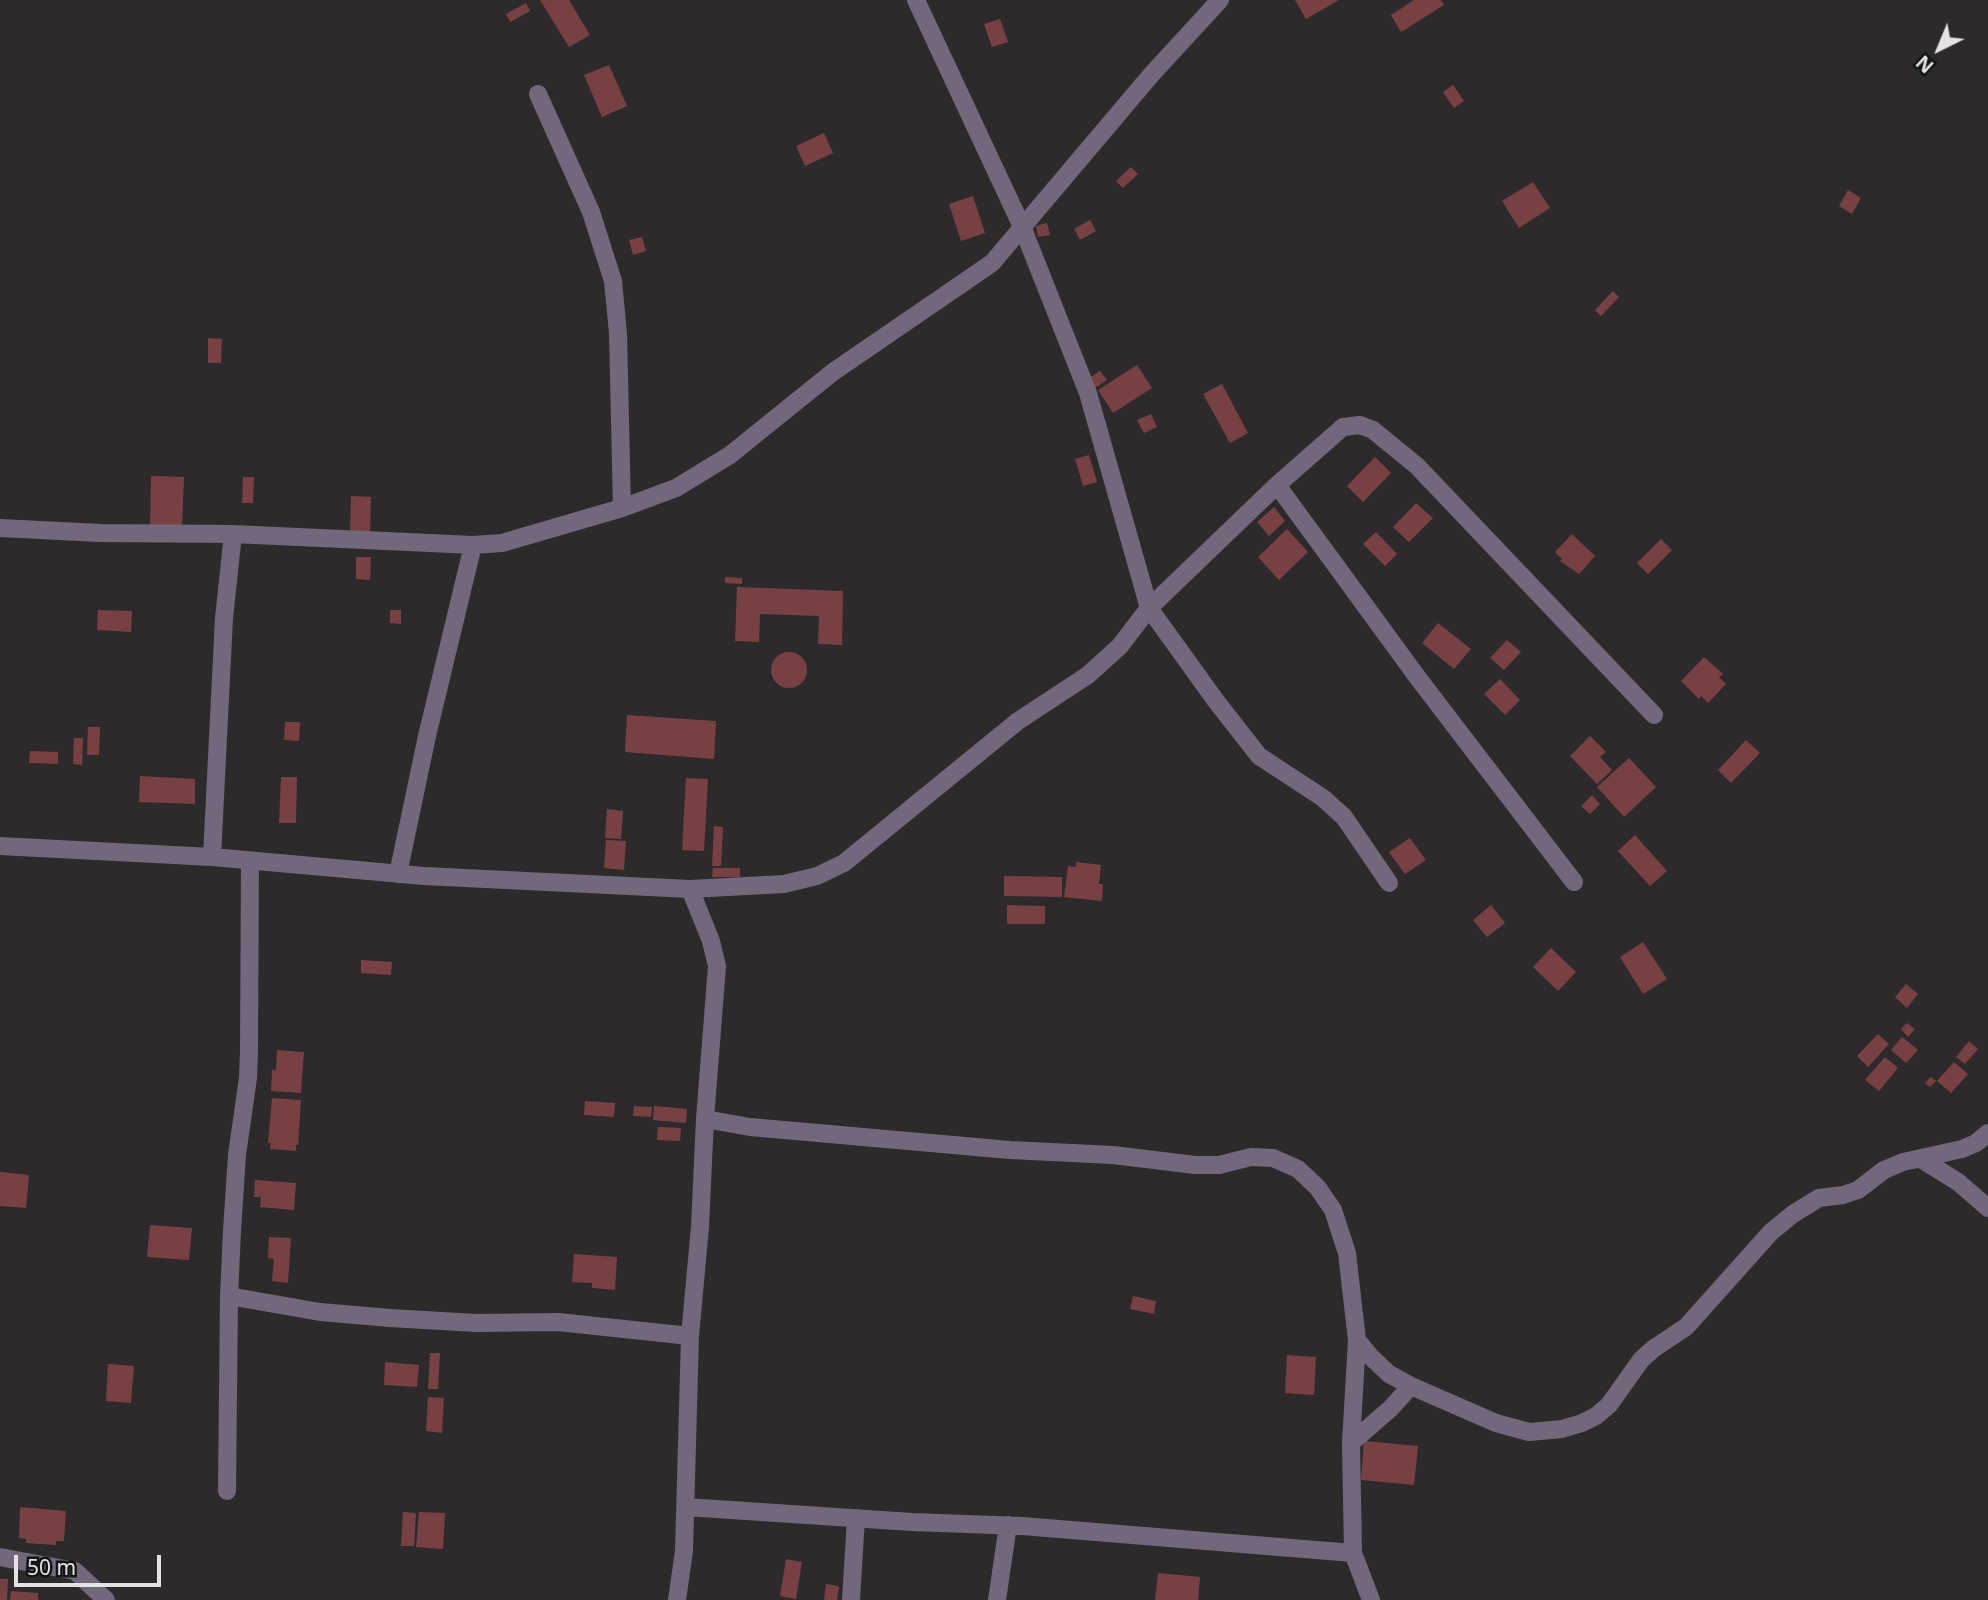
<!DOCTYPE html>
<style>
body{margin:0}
#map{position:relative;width:1988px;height:1600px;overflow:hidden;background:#2e2a2c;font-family:"Noto Sans",sans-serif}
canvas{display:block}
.north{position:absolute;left:1904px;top:14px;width:70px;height:70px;-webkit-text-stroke:5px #151414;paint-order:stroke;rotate:223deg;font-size:19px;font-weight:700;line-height:28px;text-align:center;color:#e5e2e4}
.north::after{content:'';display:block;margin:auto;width:24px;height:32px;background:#e5e2e4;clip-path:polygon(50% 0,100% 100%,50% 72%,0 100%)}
.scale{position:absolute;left:14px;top:1555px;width:147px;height:32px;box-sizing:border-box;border:4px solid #e5e2e4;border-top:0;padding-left:9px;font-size:21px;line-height:24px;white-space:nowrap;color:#e5e2e4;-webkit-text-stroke:5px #151414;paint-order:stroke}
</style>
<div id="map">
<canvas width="1988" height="1600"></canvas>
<div class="north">N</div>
<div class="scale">50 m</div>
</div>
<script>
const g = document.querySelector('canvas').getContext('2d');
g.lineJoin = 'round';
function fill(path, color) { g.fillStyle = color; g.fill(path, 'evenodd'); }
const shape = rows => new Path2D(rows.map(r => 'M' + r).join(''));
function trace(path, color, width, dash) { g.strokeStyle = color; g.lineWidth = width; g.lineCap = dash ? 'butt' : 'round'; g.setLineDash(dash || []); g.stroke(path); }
const building = shape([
 [540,0,569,0,590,35,569,47],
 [1295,0,1339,0,1306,19],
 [1414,0,1441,0,1444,5,1401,32,1391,15],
 [526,3,530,11,510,22,506,14],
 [1000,19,1008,42,992,47,984,24],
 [609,65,627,106,602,117,584,75],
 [1453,85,1464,101,1454,108,1443,92],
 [824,133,833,153,805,166,796,146],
 [1131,167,1138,174,1123,188,1116,181],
 [1533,182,1550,208,1519,228,1502,201],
 [1848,190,1861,198,1852,214,1839,206],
 [973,196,985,233,961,241,949,204],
 [1090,220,1096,231,1080,240,1074,229],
 [1047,223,1050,235,1038,237,1036,226],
 [642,237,646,251,633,255,629,240],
 [1613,291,1619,297,1601,316,1595,310],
 [208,338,222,339,221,363,208,363],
 [1137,365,1152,388,1113,413,1098,390],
 [1100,371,1107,380,1092,390,1086,380],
 [1222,384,1248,433,1230,443,1203,394],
 [1151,414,1157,427,1144,433,1137,420],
 [1089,455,1097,482,1083,486,1075,459],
 [1375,457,1391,473,1363,502,1347,486],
 [151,476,184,477,182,527,150,526],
 [243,477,254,477,253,503,242,503],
 [351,496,371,497,370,535,350,534],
 [1416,503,1433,518,1409,542,1393,527],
 [1274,507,1285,521,1269,536,1257,522],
 [1287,529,1308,552,1279,580,1258,557],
 [1376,532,1397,554,1385,566,1363,544],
 [1572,534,1595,556,1579,574,1560,561,1562,559,1555,552],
 [1661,539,1672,550,1648,574,1637,563],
 [356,557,371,557,370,580,356,579],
 [725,577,742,578,742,584,725,583],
 [737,587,843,591,842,645,818,644,819,616,760,614,759,642,735,641],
 [98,610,132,611,131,632,97,630],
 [390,610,401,610,401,624,390,623],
 [1438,623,1471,649,1454,669,1422,643],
 [1507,640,1521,652,1504,670,1490,658],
 '771 670a18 18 0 1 1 36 0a18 18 0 1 1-36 0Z',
 [1704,657,1723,674,1719,677,1726,684,1708,703,1701,696,1699,699,1681,681],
 [1500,679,1520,700,1505,715,1484,694],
 [627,715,716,721,714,759,625,752],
 [285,722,300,722,299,741,284,740],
 [88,727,100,727,99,755,87,755],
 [1590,736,1606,752,1600,757,1612,770,1597,784,1570,756],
 [74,738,83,738,82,765,73,764],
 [1746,740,1760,753,1731,783,1718,770],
 [30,751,58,752,58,764,29,763],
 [1629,758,1656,787,1624,817,1597,787],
 [140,776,195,779,195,804,139,802],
 [281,777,297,777,296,823,279,823],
 [686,778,708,779,704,851,682,850],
 [1592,795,1600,804,1590,814,1581,806],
 [607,809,623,811,621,839,605,838],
 [714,826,723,827,721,866,712,866],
 [1635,835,1667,871,1650,886,1618,851],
 [1410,838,1426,860,1405,874,1389,852],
 [606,840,626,841,624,870,604,868],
 [1076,862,1101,865,1099,884,1103,884,1102,901,1064,897,1068,866,1076,867],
 [713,868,740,868,740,877,712,877],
 [1004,876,1062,877,1062,897,1004,896],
 [1007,905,1045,906,1045,924,1007,924],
 [1491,905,1505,923,1487,937,1473,920],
 [1643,942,1667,979,1643,994,1620,957],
 [1551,948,1576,972,1558,991,1533,967],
 [361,960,392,962,391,975,361,973],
 [1906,984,1918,994,1907,1008,1895,997],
 [1907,1023,1915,1029,1908,1037,1901,1029],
 [1878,1034,1889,1044,1868,1067,1857,1056],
 [1902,1037,1918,1050,1906,1063,1891,1050],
 [1969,1041,1978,1049,1965,1064,1956,1057],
 [277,1050,304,1052,301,1093,271,1091,272,1070,276,1070],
 [1885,1057,1898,1068,1879,1091,1865,1080],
 [1954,1062,1968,1074,1951,1093,1937,1081],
 [1931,1077,1936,1081,1930,1087,1925,1083],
 [272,1098,301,1100,298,1145,296,1145,296,1151,270,1149,271,1143,268,1143],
 [585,1101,615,1103,614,1117,584,1115],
 [634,1106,652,1107,651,1117,633,1116],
 [654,1106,687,1109,686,1123,653,1120],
 [658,1127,681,1128,680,1141,657,1140],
 [0,1172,29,1175,26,1208,0,1206],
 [255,1180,296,1183,294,1210,260,1207,261,1197,254,1197],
 [150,1225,192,1228,189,1260,147,1257],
 [269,1237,291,1238,288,1283,272,1281,274,1259,268,1258],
 [574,1254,617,1257,615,1290,592,1288,592,1283,572,1282],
 [1133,1296,1156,1301,1154,1314,1130,1309],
 [430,1353,440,1353,438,1389,428,1389],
 [1287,1355,1316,1357,1314,1395,1285,1393],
 [385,1362,419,1365,417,1387,384,1385],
 [108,1364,134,1366,131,1403,106,1401],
 [428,1397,444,1398,442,1433,426,1431],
 [1364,1441,1418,1446,1414,1485,1361,1480],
 [20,1507,66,1511,64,1541,56,1541,56,1545,26,1543,26,1539,19,1538],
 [403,1512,416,1513,414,1546,401,1546],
 [419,1512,445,1513,443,1549,416,1547],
 [786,1559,802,1562,796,1599,780,1596],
 [1158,1573,1200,1577,1198,1600,1155,1600],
 [0,1579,8,1579,7,1600,0,1600],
 [826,1584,839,1586,837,1600,824,1600],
 [11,1591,38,1593,38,1600,10,1600]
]);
const street = shape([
 [916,0,1023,229,1088,393,1149,608,1216,701,1259,756,1323,798,1344,817,1389,883],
 [538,94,591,212,613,281,618,333,622,508],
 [1277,485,1418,678,1574,882],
 [0,528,100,533,233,534,473,545,502,543,622,508,676,488,730,455,833,372,992,263,1151,75,1220,0],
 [0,846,212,857,424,876,690,889,784,884,817,876,844,863,1018,721,1088,675,1120,646,1149,608,1277,485,1343,427,1360,425,1373,430,1417,466,1654,715],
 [212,857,224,618,233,534],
 [398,874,427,736,473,545],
 [705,1119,750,1127,1010,1150,1113,1155,1195,1165,1219,1165,1251,1157,1273,1158,1298,1169,1318,1188,1333,1210,1347,1253,1357,1340,1351,1443,1353,1553],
 [1921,1159,1958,1182,1988,1208],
 [229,1296,320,1312,390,1318,476,1323,558,1322,690,1336],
 [1357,1340,1370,1356,1389,1374,1411,1386,1496,1423,1529,1432,1562,1429,1582,1423,1596,1416,1609,1405,1641,1360,1653,1349,1686,1327,1771,1232,1793,1214,1819,1198,1843,1195,1858,1190,1884,1170,1903,1162,1962,1149,1976,1143,1988,1133],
 [1351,1443,1391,1408,1411,1386],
 [227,1491,229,1296,232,1231,237,1155,248,1078,249,1051,250,861],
 [686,1507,912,1522,1022,1526,1353,1553,1371,1600],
 [0,1557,75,1571,106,1600],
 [677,1600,684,1551,690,1336,700,1227,705,1119,717,966,711,941,690,889],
 [851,1600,856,1518],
 [997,1600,1008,1525]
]);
fill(building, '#774144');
trace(street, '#72677b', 18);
</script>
